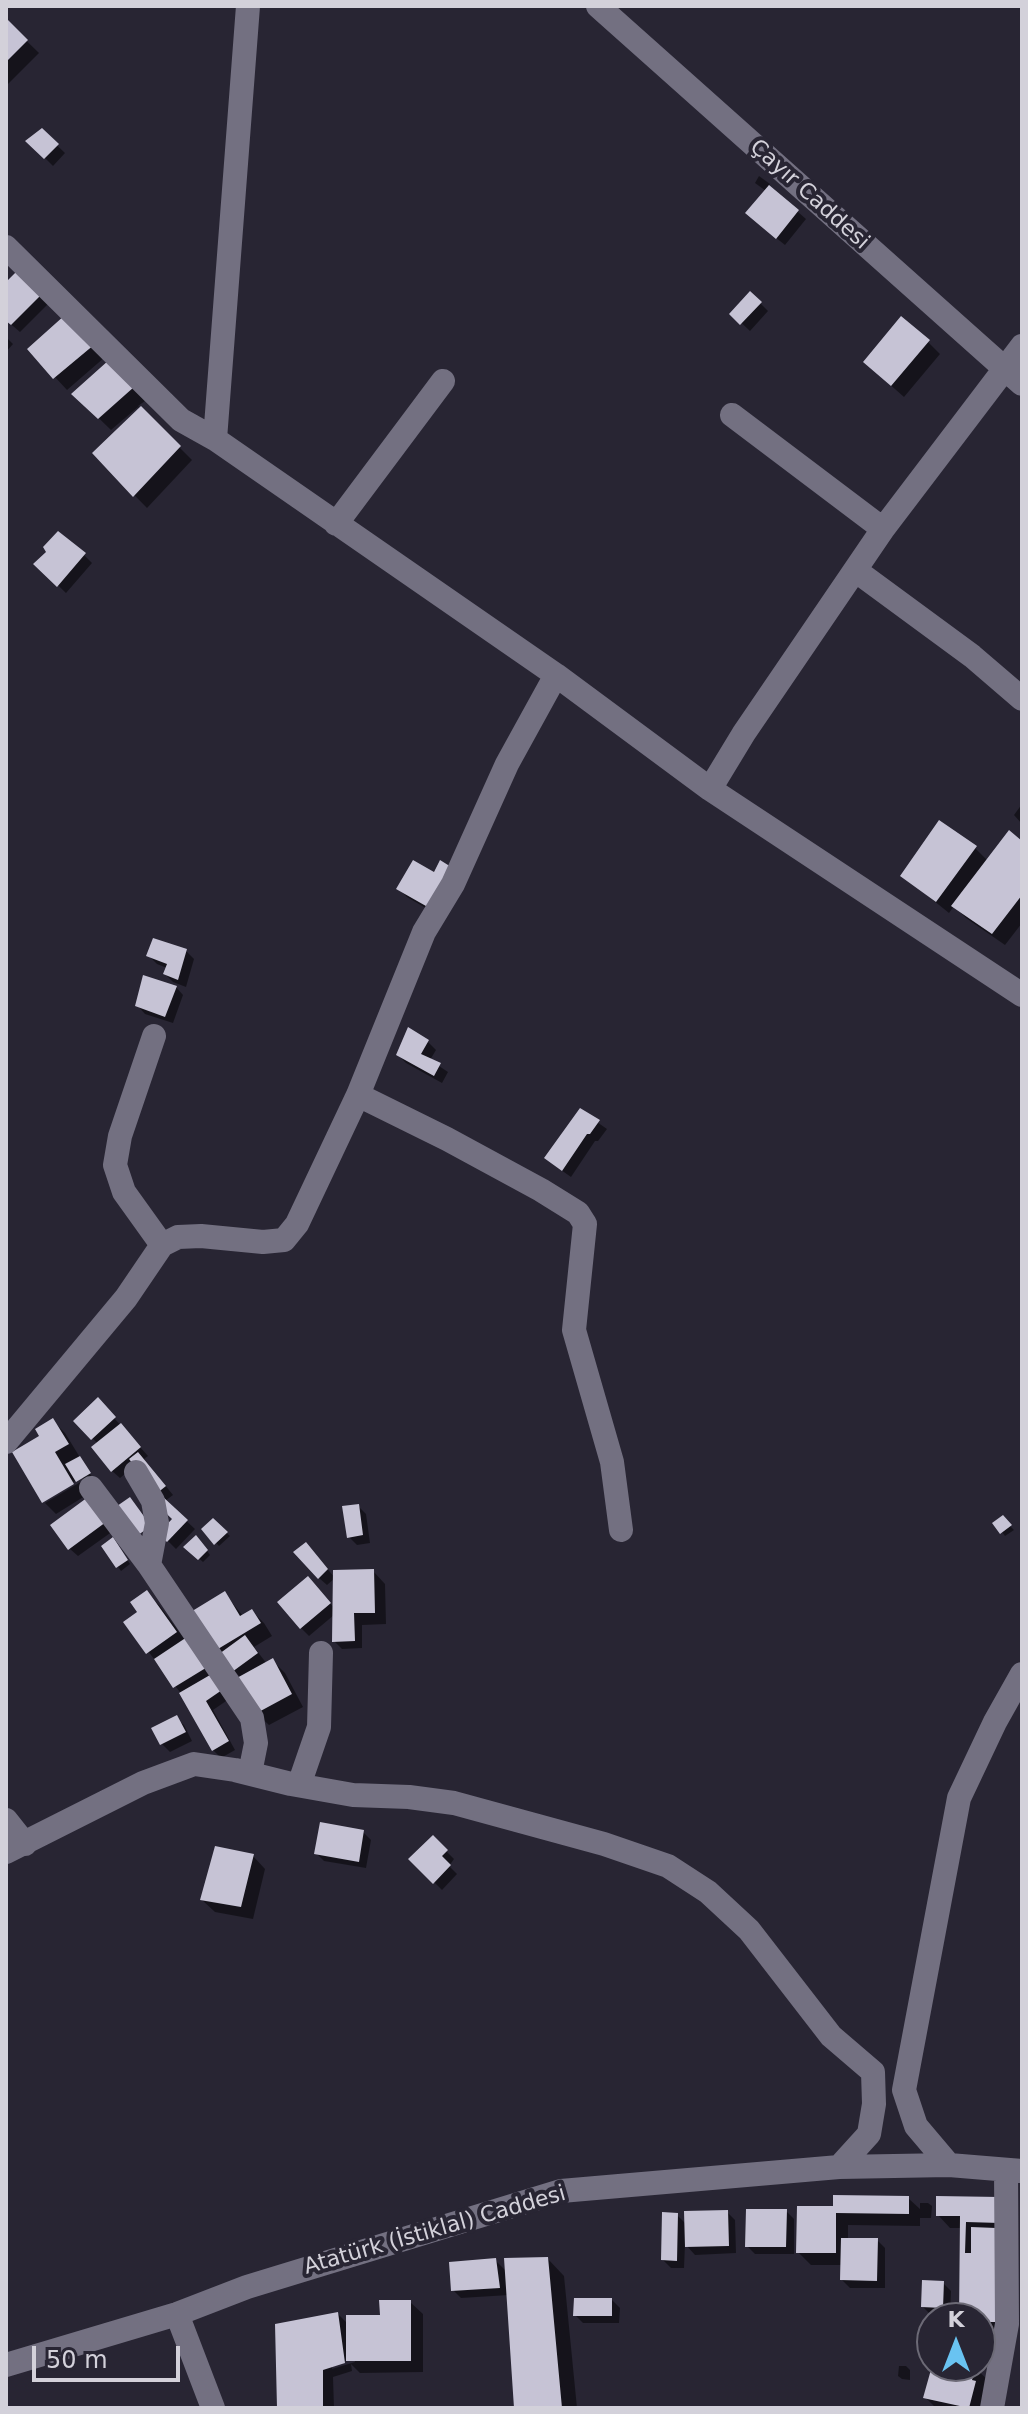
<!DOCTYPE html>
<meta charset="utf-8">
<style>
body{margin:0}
#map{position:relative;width:1028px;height:2414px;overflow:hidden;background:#282533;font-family:"DejaVu Sans",sans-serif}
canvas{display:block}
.frame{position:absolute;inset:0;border:8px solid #d3d1da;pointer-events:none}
.north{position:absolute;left:916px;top:2302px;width:80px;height:80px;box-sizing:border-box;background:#282533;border:2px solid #6c6a76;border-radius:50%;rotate:0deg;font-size:22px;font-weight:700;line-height:32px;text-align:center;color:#d3d1da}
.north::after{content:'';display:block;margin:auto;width:28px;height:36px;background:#69c3f1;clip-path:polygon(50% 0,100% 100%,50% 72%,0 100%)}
.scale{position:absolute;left:32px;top:2346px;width:148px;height:36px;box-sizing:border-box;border:4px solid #d3d1da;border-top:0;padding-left:10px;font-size:24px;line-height:28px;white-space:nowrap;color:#d3d1da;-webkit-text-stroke:6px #282533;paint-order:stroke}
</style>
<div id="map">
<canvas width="1028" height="2414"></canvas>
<div class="frame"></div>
<div class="north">K</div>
<div class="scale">50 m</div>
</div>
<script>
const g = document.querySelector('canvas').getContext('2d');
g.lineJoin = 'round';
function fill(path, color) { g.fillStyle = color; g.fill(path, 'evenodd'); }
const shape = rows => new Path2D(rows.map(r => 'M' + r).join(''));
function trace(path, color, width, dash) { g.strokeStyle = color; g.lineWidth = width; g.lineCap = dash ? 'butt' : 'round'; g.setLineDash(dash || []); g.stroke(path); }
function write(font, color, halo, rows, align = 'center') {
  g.font = font + ' "DejaVu Sans",sans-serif'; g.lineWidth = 8; g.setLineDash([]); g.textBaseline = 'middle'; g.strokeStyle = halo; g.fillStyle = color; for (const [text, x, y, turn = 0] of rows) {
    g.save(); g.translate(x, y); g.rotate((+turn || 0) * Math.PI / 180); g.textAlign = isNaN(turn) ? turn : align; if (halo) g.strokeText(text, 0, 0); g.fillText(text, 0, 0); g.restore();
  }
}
const shadow = shape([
 [6,21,39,53,6,86],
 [42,131,65,153,53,166,28,141],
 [759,176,770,184,768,186,806,219,785,245,755,221,766,191,755,183],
 [16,275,49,303,20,332,6,320,6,285],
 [751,294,768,311,750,331,732,314],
 [65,318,105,357,67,390,30,350],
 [6,337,13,344,6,352],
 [928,342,940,354,904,397,878,374],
 [109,363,145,401,138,406,192,460,147,508,94,454,141,409,138,407,111,430,74,394],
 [49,552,84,555,92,563,66,593,36,564],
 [1022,804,1022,824,1014,815],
 [1022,843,1022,923,1005,945,966,918,954,906,949,913,903,876,975,848,988,861],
 [414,862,441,917,407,897,399,889],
 [186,951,194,959,186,987,173,982,165,974,167,968,157,964,149,956],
 [176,987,183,995,173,1023,145,1014,137,1005],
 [428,1042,436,1050,430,1060,448,1072,442,1083,406,1063,398,1055],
 [581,1111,607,1129,598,1141,595,1141,571,1177,554,1165],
 [98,1400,148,1456,144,1459,173,1495,165,1501,195,1529,176,1549,161,1534,175,1519,136,1465,120,1478,112,1471,98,1444,76,1421],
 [53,1421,65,1433,92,1477,79,1486,85,1496,56,1514,45,1503,84,1480,82,1477,44,1499,44,1502,15,1453,42,1437],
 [88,1500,113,1531,78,1556,70,1549],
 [358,1506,366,1514,370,1543,357,1545,349,1537],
 [1002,1518,1014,1530,1005,1536,1002,1532],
 [213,1521,230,1536,219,1546,203,1529],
 [199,1540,210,1555,203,1562,186,1547],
 [116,1543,130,1564,121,1571,103,1546],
 [314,1553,335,1578,373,1571,385,1584,386,1624,362,1625,362,1648,342,1649,334,1641,334,1615,309,1636,301,1628,316,1586,335,1609,335,1578,327,1585,319,1578],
 [146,1593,159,1605,229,1699,213,1710,235,1750,221,1758,213,1750,183,1696,126,1623,140,1613],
 [225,1594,243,1616,252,1611,264,1623,272,1636,254,1647,267,1664,273,1661,285,1673,303,1707,269,1725,256,1713,241,1678,215,1651],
 [176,1718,184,1725,192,1741,170,1752,162,1744,154,1729],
 [363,1832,371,1840,366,1868,324,1861,316,1853],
 [433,1838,454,1859,449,1866,457,1874,442,1890,411,1859],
 [253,1856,265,1869,253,1919,215,1912,202,1900],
 [908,2198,920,2209,920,2203,928,2203,932,2206,931,2218,920,2218,920,2226,848,2225,848,2240,877,2240,885,2248,885,2288,850,2288,842,2280,843,2265,811,2265,798,2252,835,2208],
 [999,2199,1006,2333,980,2333,980,2318,961,2318,962,2228,950,2228,938,2215],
 [786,2211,794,2219,794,2254,755,2254,747,2246],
 [727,2212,735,2220,736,2253,695,2255,685,2244,684,2268,671,2268,663,2260,677,2215,686,2224],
 [548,2259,564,2276,577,2408,516,2408,509,2295,461,2298,453,2290,495,2260,507,2272],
 [943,2283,951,2291,950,2316,931,2315,923,2307],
 [612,2300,620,2308,619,2323,583,2323,575,2315],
 [410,2302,423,2314,423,2372,360,2373,351,2364,352,2371,333,2377,334,2408,279,2408,338,2314,348,2324,382,2317],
 [354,2358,355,2362,332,2369,332,2365],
 [899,2366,906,2366,910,2370,910,2380,902,2379,898,2376],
 [934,2366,975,2368,988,2380,984,2408,936,2408,926,2398]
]);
const building = shape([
 [6,18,28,40,6,62],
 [42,128,59,144,44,159,25,141],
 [769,185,799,210,776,239,745,213],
 [16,272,42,294,11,325,6,321,6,282],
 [750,291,762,302,740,325,729,314],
 [65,315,95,344,53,379,27,349],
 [901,316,930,340,891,386,863,362],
 [109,360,134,387,98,419,71,394],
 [141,406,181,446,133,497,92,453],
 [58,531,86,553,57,587,33,564,46,552,43,547],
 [939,820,977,846,936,902,900,876],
 [1009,830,1022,841,1022,895,992,934,951,906],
 [413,860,434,872,440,860,456,870,433,910,396,889],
 [153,938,187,949,178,980,163,974,167,964,146,956],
 [143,975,177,986,165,1017,135,1006],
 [408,1027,429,1040,421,1054,441,1063,434,1076,396,1055],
 [580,1108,600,1120,590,1134,587,1134,562,1171,544,1158],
 [98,1397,116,1417,91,1440,73,1421],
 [53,1418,69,1444,55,1452,74,1484,42,1503,12,1452,39,1436,35,1429],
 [121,1423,141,1447,111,1472,91,1447],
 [138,1452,166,1486,156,1494,129,1459],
 [80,1456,91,1473,76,1482,65,1464],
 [162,1496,188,1520,167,1542,158,1534,172,1519,155,1503],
 [88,1497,106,1522,68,1550,50,1525],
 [130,1497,151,1526,128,1542,107,1513],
 [359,1504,363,1535,347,1538,342,1506],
 [1003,1515,1012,1525,1000,1534,992,1523],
 [213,1518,228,1532,214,1545,201,1529],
 [196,1535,208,1550,198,1560,183,1547],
 [113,1537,128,1560,116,1568,101,1546],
 [306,1542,328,1569,318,1579,293,1552],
 [374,1569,375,1613,354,1613,355,1641,332,1642,333,1570],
 [308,1576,331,1603,300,1629,277,1602],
 [147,1590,177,1632,146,1654,123,1622,137,1612,130,1602],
 [225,1591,240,1616,252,1609,261,1623,213,1652,189,1613],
 [245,1635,258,1653,232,1672,219,1654],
 [187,1637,209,1666,173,1688,154,1659],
 [273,1658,292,1694,255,1714,235,1679],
 [210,1675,222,1690,206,1701,229,1741,212,1751,179,1693],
 [177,1715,186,1732,160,1745,151,1728],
 [320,1822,364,1830,359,1862,314,1854],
 [433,1835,448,1850,442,1856,451,1865,433,1884,408,1859],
 [215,1846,254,1854,241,1907,200,1900],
 [833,2195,909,2196,909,2214,836,2213,836,2253,796,2253,797,2206,833,2206],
 [936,2196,1000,2197,1000,2223,966,2222,965,2253,971,2253,971,2227,996,2228,995,2322,980,2322,980,2318,959,2318,960,2216,936,2216],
 [746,2209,787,2209,786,2247,745,2247],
 [728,2210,729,2246,685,2247,684,2211],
 [662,2212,678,2213,677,2261,661,2260],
 [841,2238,878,2238,877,2281,840,2280],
 [548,2257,562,2408,514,2408,504,2258],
 [496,2258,500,2288,451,2291,449,2262],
 [922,2280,944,2281,943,2308,921,2307],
 [574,2298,612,2298,612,2316,573,2316],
 [379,2300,411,2300,411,2361,346,2361,346,2315,380,2315],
 [338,2312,345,2363,323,2370,323,2408,277,2408,275,2324],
 [932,2366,976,2366,972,2380,976,2381,969,2408,923,2398]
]);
const minor = shape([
 [598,6,1022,384],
 [6,247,181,420,215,439,556,675,710,789,1022,995],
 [732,415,883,529],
 [215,439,248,6],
 [336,524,443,381],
 [855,570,972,656,1022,699],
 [710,789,744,733,883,529,1022,346],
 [154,1036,120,1136,115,1165,124,1192,162,1245],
 [358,1095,447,1139,541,1190,578,1213,585,1224,574,1330,612,1462,621,1530],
 [6,1442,126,1298,162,1245,178,1237,201,1236,263,1242,284,1240,297,1224,358,1095,424,932,453,884,507,764,556,675],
 [136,1472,153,1501,157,1523,149,1565],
 [91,1488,149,1565,252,1718,256,1743,250,1773],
 [299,1785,319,1727,321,1653],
 [6,1820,25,1844],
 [6,1852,143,1783,194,1764,235,1770,291,1784,353,1795,409,1797,454,1803,604,1844,668,1866,708,1892,749,1930,831,2036,873,2072,874,2104,869,2134,839,2167],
 [949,2165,916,2126,904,2090,959,1798,995,1722,1022,1674],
 [177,2314,213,2408],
 [6,2365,177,2314,247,2287,561,2191,839,2167,949,2165,1022,2171],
 [992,2408,1007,2324,1006,2170]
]);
const streetNames = [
 ["Çayır Caddesi",809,195,42],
 ["Atatürk (İstiklal) Caddesi",435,2231,-16]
];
fill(shadow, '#0007');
fill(building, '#c6c3d5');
trace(minor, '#737081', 24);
write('22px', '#d3d1da', '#282533', streetNames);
</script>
